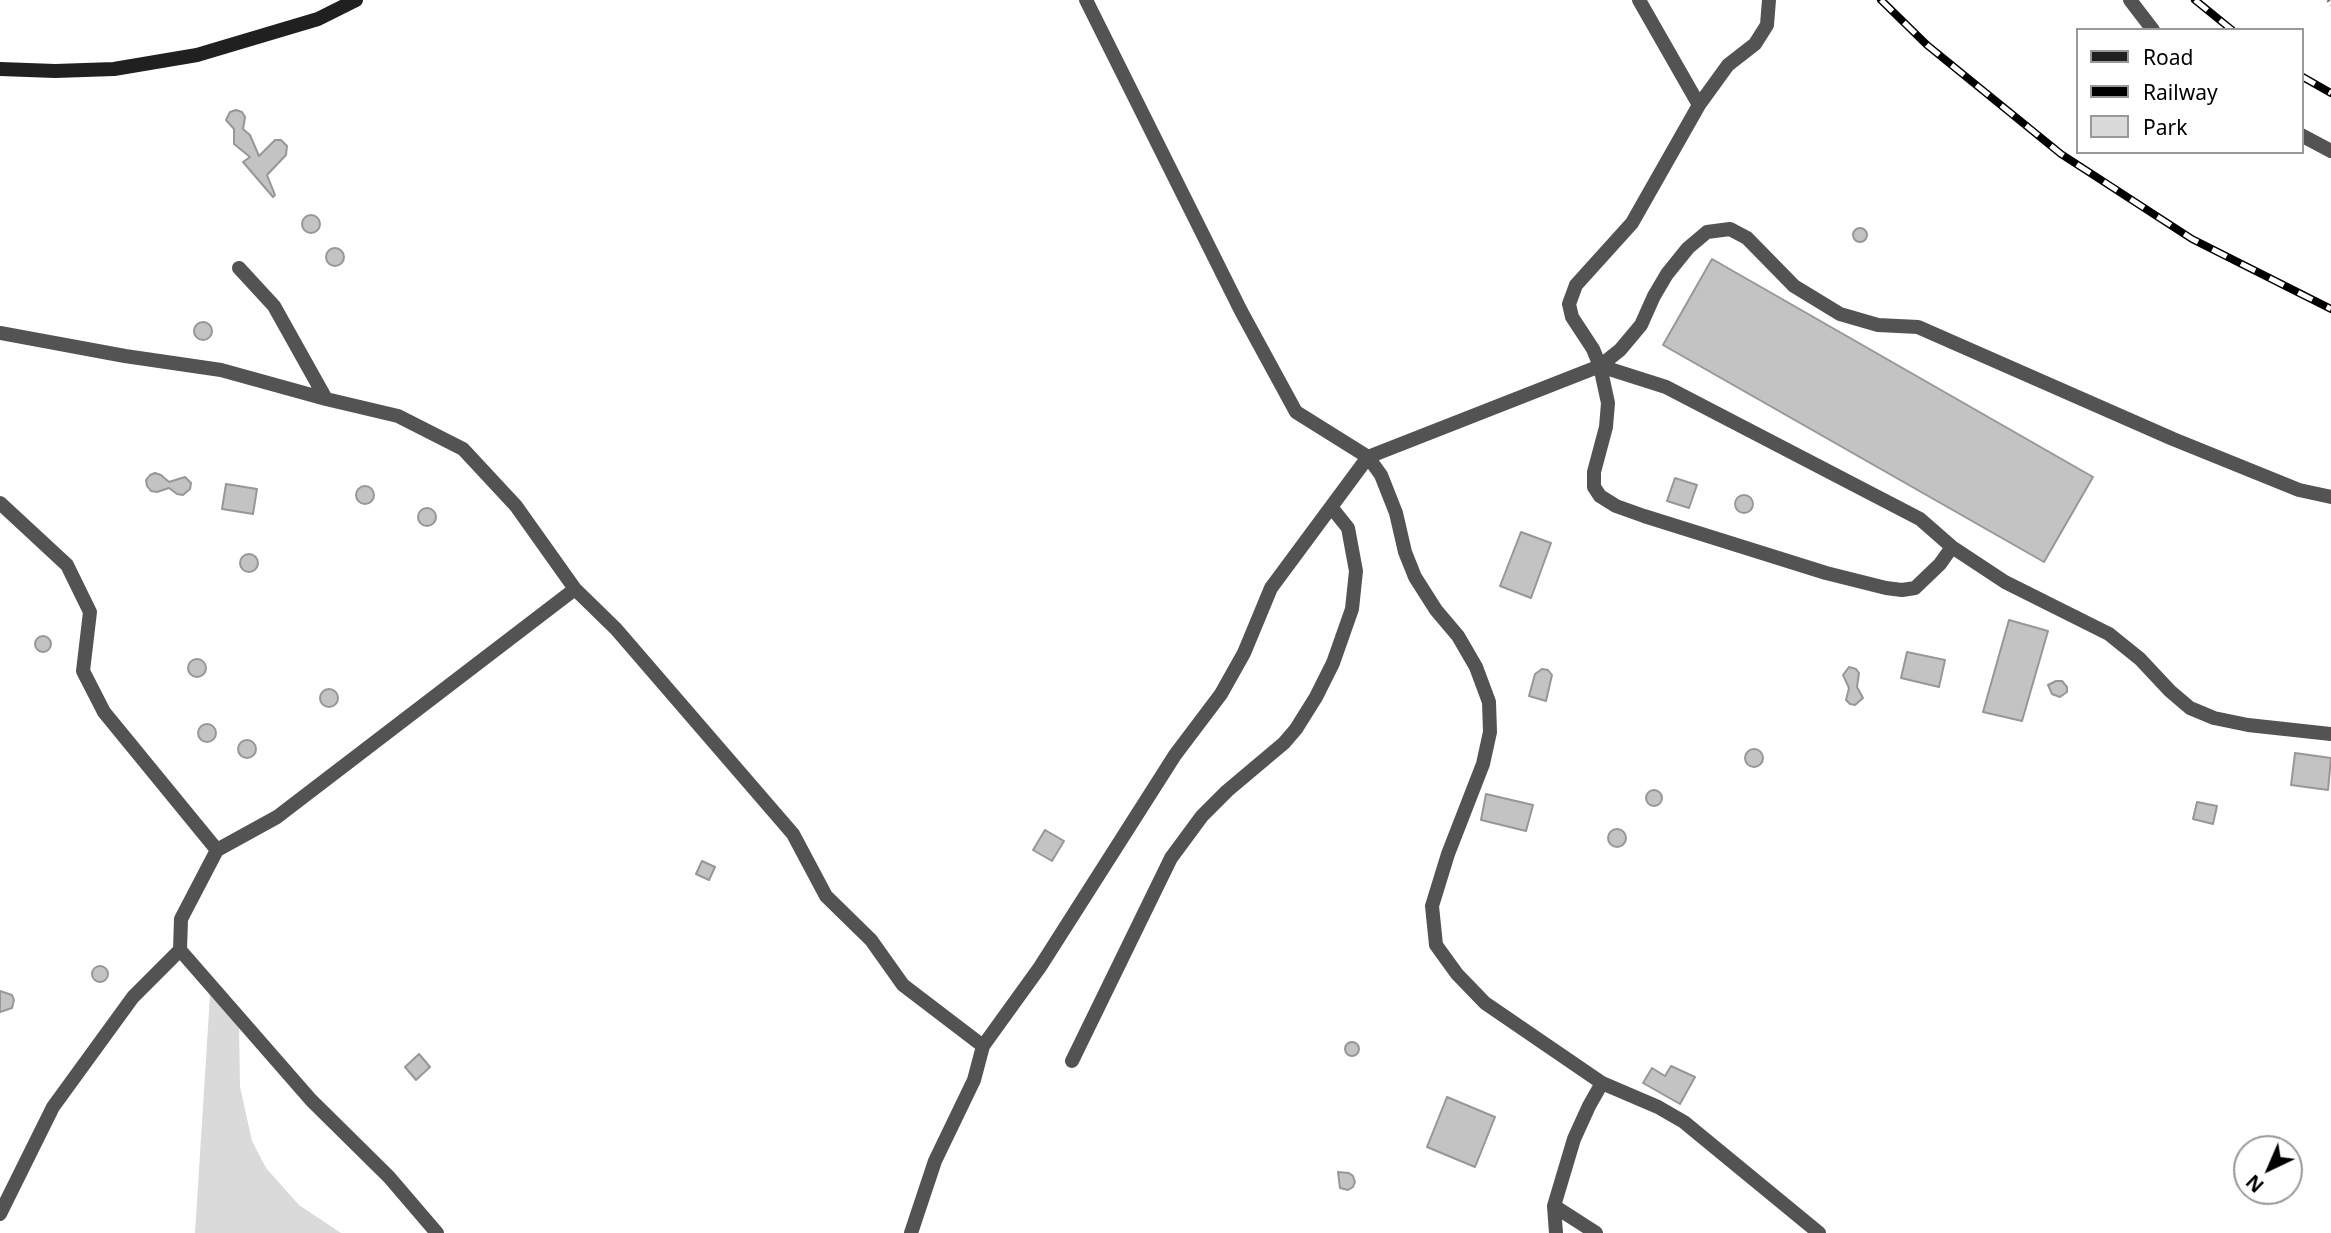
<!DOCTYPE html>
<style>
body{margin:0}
#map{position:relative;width:2331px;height:1233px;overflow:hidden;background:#fff;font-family:"Noto Sans",sans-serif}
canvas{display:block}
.legend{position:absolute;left:2076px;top:28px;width:228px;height:126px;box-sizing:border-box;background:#fff;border:2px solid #999;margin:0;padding:9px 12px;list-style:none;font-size:21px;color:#000}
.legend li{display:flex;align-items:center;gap:14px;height:35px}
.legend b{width:35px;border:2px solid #999}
.north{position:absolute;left:2233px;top:1135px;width:70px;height:70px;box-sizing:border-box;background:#fff;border:2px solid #999;border-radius:50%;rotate:224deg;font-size:19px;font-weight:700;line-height:28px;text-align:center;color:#000}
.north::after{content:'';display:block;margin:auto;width:24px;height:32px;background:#000;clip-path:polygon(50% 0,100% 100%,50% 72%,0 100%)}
</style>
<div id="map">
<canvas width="2331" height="1233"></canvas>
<ul class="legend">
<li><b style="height:9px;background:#202020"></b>Road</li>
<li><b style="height:9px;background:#000"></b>Railway</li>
<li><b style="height:19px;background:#dadada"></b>Park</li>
</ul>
<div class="north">N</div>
</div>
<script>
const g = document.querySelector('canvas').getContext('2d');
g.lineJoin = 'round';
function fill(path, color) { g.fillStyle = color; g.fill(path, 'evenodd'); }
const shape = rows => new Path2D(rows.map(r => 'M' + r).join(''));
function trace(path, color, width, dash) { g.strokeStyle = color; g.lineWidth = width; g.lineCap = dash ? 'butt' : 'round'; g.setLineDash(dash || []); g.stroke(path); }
const green = shape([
 [210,995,239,1025,240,1087,252,1141,266,1168,299,1205,341,1233,195,1233]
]);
const building = shape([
 [236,110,242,112,245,117,243,129,250,135,259,156,275,140,281,140,287,146,286,155,267,175,275,195,273,197,243,162,250,157,234,144,234,129,226,120,230,112,236,110],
 '302 224a9 9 0 1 1 18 0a9 9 0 1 1-18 0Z',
 '1853 235a7 7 0 1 1 14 0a7 7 0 1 1-14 0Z',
 '326 257a9 9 0 1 1 18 0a9 9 0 1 1-18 0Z',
 [1712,259,2093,477,2044,562,1663,345,1712,259],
 '194 331a9 9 0 1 1 18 0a9 9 0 1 1-18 0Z',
 [155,473,161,475,169,482,185,477,191,483,190,489,183,495,177,494,169,488,157,492,151,491,147,486,146,480,150,475,155,473],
 [1675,478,1697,485,1689,508,1667,501,1675,478],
 [226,484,257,489,253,514,222,509,226,484],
 '356 495a9 9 0 1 1 18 0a9 9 0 1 1-18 0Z',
 '1735 504a9 9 0 1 1 18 0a9 9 0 1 1-18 0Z',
 '418 517a9 9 0 1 1 18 0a9 9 0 1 1-18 0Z',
 [1521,532,1551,543,1531,598,1500,586,1521,532],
 '240 563a9 9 0 1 1 18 0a9 9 0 1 1-18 0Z',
 [2009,620,2048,631,2022,721,1983,712,2009,620],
 '35 644a8 8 0 1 1 16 0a8 8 0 1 1-16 0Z',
 [1907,652,1945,660,1939,687,1901,678,1907,652],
 '188 668a9 9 0 1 1 18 0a9 9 0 1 1-18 0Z',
 [1849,667,1856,669,1859,673,1857,687,1863,698,1855,705,1850,704,1846,700,1849,688,1843,675,1849,667],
 [1542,669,1548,670,1552,675,1546,701,1529,696,1535,674,1542,669],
 [2056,681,2062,681,2067,687,2067,692,2060,697,2052,694,2048,685,2056,681],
 '320 698a9 9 0 1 1 18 0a9 9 0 1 1-18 0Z',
 '198 733a9 9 0 1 1 18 0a9 9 0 1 1-18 0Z',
 '238 749a9 9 0 1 1 18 0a9 9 0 1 1-18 0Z',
 '1745 758a9 9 0 1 1 18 0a9 9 0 1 1-18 0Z',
 [2295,753,2331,758,2328,790,2291,785,2295,753],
 '1646 798a8 8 0 1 1 16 0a8 8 0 1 1-16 0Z',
 [1486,794,1533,805,1526,831,1481,820,1486,794],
 [2197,802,2217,806,2213,824,2193,819,2197,802],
 '1608 838a9 9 0 1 1 18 0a9 9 0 1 1-18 0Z',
 [1045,830,1064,841,1052,861,1033,850,1045,830],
 [702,861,715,867,709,880,696,874,702,861],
 '92 974a8 8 0 1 1 16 0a8 8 0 1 1-16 0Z',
 [0,991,12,995,14,1000,12,1008,0,1012,0,991],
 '1345 1049a7 7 0 1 1 14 0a7 7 0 1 1-14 0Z',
 [419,1054,430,1067,416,1080,405,1067,419,1054],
 [1671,1066,1695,1077,1680,1104,1643,1083,1652,1068,1665,1076,1671,1066],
 [1447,1097,1495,1117,1475,1167,1427,1147,1447,1097],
 [1338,1172,1349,1173,1353,1176,1355,1182,1353,1187,1348,1190,1340,1188,1338,1172]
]);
const path = shape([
 [2328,0,2331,5]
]);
const street = shape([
 [1086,0,1241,311,1296,412,1368,457,1381,475,1396,513,1405,552,1415,577,1436,610,1458,636,1476,667,1489,702,1490,732,1483,764,1448,854,1432,906,1436,945,1457,974,1485,1003,1602,1083,1658,1107,1684,1122,1819,1233],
 [1639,0,1699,105],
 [1769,0,1767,25,1755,44,1728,65,1699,105,1632,223,1576,285,1569,304,1572,317,1593,349,1600,366,1608,403,1606,427,1594,472,1594,487,1600,496,1616,506,1644,516,1826,573,1886,588,1902,590,1915,588,1940,564,1952,547],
 [2130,0,2153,30],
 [2301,135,2331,151],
 [239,268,274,306,326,399,398,416,463,449,516,506,575,589,616,629,793,834,826,896,871,940,903,985,983,1046],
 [0,333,125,356,221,370,326,399],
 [1600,366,1666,387,1920,519,1952,547,2005,582,2109,634,2140,659,2170,691,2190,708,2214,718,2248,725,2331,734],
 [0,503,67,565,90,612,83,671,104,712,217,850],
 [1072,1061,1171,858,1202,816,1227,791,1284,743,1296,729,1316,697,1333,663,1352,609,1356,571,1348,528,1332,508],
 [1554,1206,1596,1233],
 [0,1214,53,1107,133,997,180,950],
 [437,1233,389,1177,311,1100,180,950,181,919,217,850,277,817,575,589],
 [911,1233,935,1161,974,1080,983,1046,1040,967,1175,755,1221,694,1244,653,1271,588,1368,457,1600,366,1620,350,1641,325,1654,296,1667,274,1688,248,1707,232,1730,229,1747,238,1794,286,1840,314,1878,325,1918,327,2173,439,2299,490,2331,497],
 [1556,1233,1554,1206,1574,1139,1589,1106,1602,1083]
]);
const secondary = shape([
 [0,69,55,71,114,69,197,55,318,19,356,0]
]);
const rail = shape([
 [1881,0,1927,45,2061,154,2192,239,2331,309],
 [2195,0,2232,30],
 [2301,76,2331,93]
]);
fill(green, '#dadada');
fill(building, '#c3c3c3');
trace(building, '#979797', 2);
trace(path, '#757575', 3.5, [2, 3.5]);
trace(street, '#535353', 14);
trace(secondary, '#202020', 14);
trace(rail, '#000', 8);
trace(rail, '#fff', 5, [16]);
</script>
